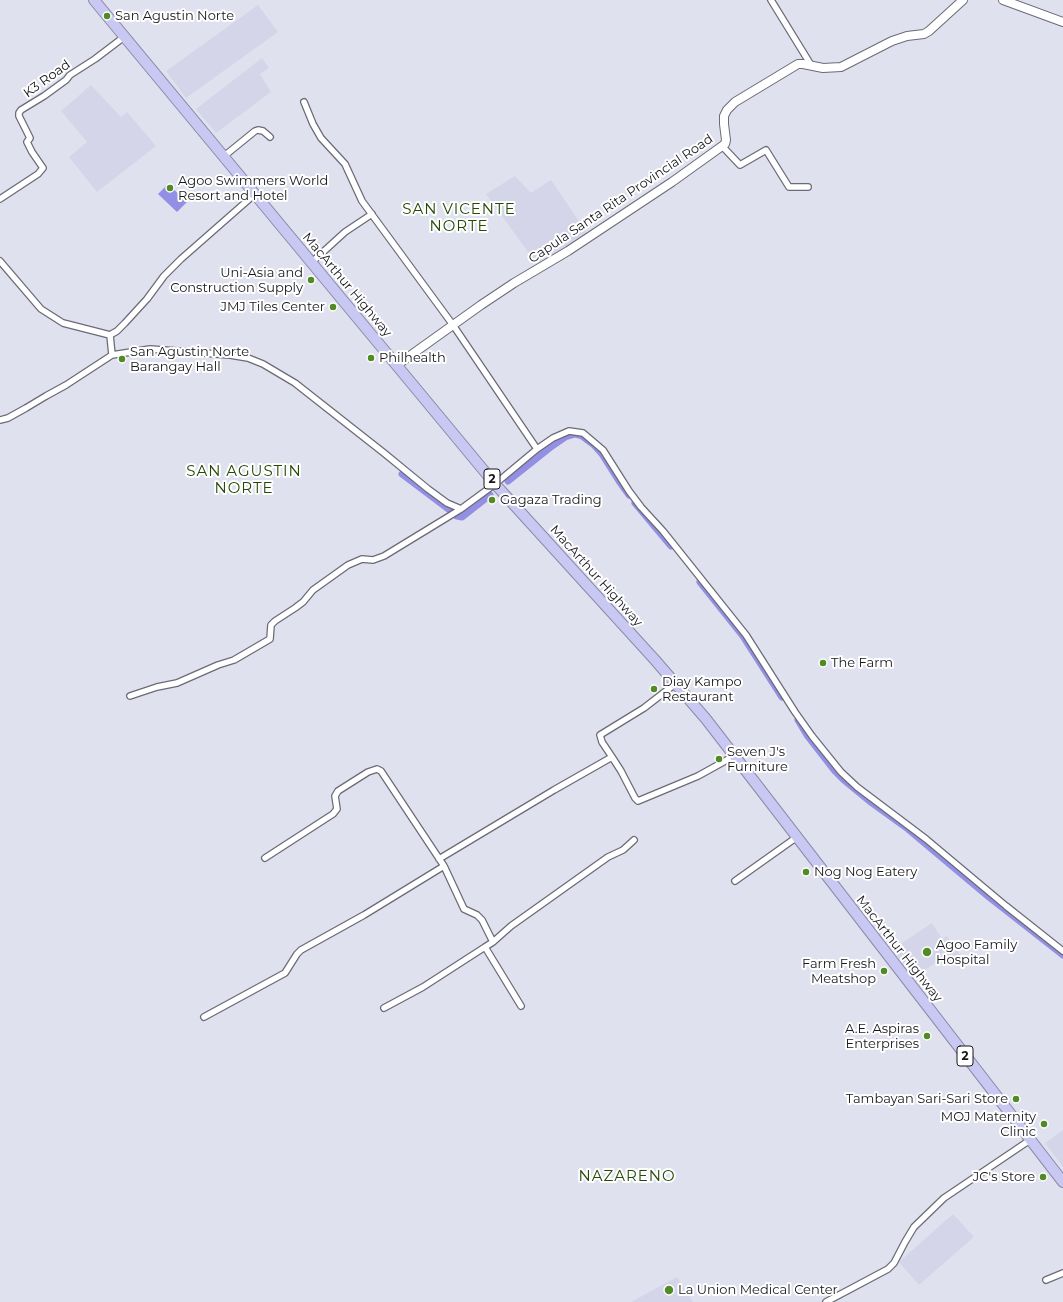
<!DOCTYPE html>
<style>
body{margin:0}
canvas{display:block;background:#e0e1ee}
</style>
<canvas width="1063" height="1302"></canvas>
<script>
const g = document.querySelector('canvas').getContext('2d');
g.lineJoin = 'round';
function fill(path, color) { g.fillStyle = color; g.fill(path, 'evenodd'); }
const shape = rows => new Path2D(rows.map(r => 'M' + r).join(''));
function trace(path, color, width, dash) { g.strokeStyle = color; g.lineWidth = width; g.lineCap = dash ? 'butt' : 'round'; g.setLineDash(dash || []); g.stroke(path); }
function write(font, color, halo, rows, align = 'center') {
  g.font = font + ' Montserrat,sans-serif'; g.lineWidth = 4; g.setLineDash([]); g.textBaseline = 'middle'; g.strokeStyle = halo; g.fillStyle = color; for (const [text, x, y, turn = 0] of rows) {
    g.save(); g.translate(x, y); g.rotate((+turn || 0) * Math.PI / 180); g.textAlign = isNaN(turn) ? turn : align; if (halo) g.strokeText(text, 0, 0); g.fillText(text, 0, 0); g.restore();
  }
}
const built = shape([
 [258,5,278,32,186,98,166,71],
 [262,58,269,68,260,74,271,92,216,133,196,109],
 [91,85,121,117,127,112,156,146,97,192,69,157,87,142,61,111],
 [515,176,531,193,551,180,589,236,539,267,486,194],
 [932,923,942,939,947,936,961,956,954,960,951,956,938,964,937,962,913,978,893,949],
 [1063,1130,1063,1167,1045,1143],
 [953,1214,974,1237,919,1285,899,1262],
 [677,1277,693,1302,631,1302]
]);
const water = shape([
 [168,184,187,202,177,212,158,194]
]);
const canal = shape([
 [402,474,451,511],
 [508,481,552,446,565,437,575,434,582,436,594,445,602,454,619,481,629,495],
 [635,503,671,546],
 [457,516,462,517,490,495],
 [700,582,743,636,782,697],
 [798,720,807,735,835,771,844,780,872,803,908,829,989,897,1063,955]
]);
const street = shape([
 [771,0,811,65],
 [304,102,313,124,321,138,345,164,362,201,453,325,537,449],
 [722,146,740,165,766,150,789,187,808,187],
 [223,157,255,131,258,130,263,131,270,137],
 [0,199,38,174,43,168,32,152,27,142,30,138,19,116,19,113,21,110,44,96,66,80,70,75,95,59,124,37],
 [0,261,41,309,63,323,110,335],
 [311,263,345,232,372,214],
 [112,355,110,335,117,331,125,323,147,299,164,276,181,259,255,194],
 [0,420,8,418,26,408,46,396,66,385,112,355,150,349,230,355,248,358,263,364,295,383,384,453,428,489,447,503,461,509,495,484,537,449,553,438,569,431,583,433,603,450,629,491,641,507,663,531,746,635,795,712,812,736,841,772,857,787,926,839,1006,906,1063,951],
 [130,696,157,687,177,683,218,665,234,660,270,639,271,625,275,621,295,608,303,602,313,590,348,565,362,559,373,560,384,556,461,509],
 [612,757,602,742,600,735,644,708,675,684],
 [265,858,333,814,337,809,335,796,338,791,368,772,377,769,381,771,444,866,464,909,477,915,482,920,493,942,485,947,521,1006],
 [439,859,554,790,612,757,621,771,635,798,638,801,698,776,734,756],
 [735,881,797,837],
 [493,942,511,926,608,857,623,850,634,840],
 [384,1008,423,987,485,947],
 [204,1017,285,973,297,954,301,950,364,915,444,866],
 [1046,1280,1063,1273],
 [826,1302,888,1269,894,1263,905,1242,914,1227,944,1198,1030,1140]
]);
const secondary = shape([
 [1003,0,1063,22],
 [397,365,481,305,514,283,568,251,672,182,725,144,726,140,724,124,724,116,727,110,735,102,798,64,803,64,823,68,841,67,892,41,907,36,924,34,929,31,963,0]
]);
const highway = shape([
 [94,0,495,484,655,660,706,719,1063,1182]
]);
const markers = [
 [107,16,4,"#528a26"],
 [170,188,4,"#528a26"],
 [311,280,4,"#528a26"],
 [333,307,4,"#528a26"],
 [371,358,4,"#528a26"],
 [122,359,4,"#528a26"],
 [492,500,4,"#528a26"],
 [823,663,4,"#528a26"],
 [654,689,4,"#528a26"],
 [719,759,4,"#528a26"],
 [806,872,4,"#528a26"],
 [927,952,5,"#528a26"],
 [884,971,4,"#528a26"],
 [927,1036,4,"#528a26"],
 [1016,1099,4,"#528a26"],
 [1044,1124,4,"#528a26"],
 [1043,1177,4,"#528a26"],
 [669,1290,5,"#528a26"]
];
const shields = [
 [492,479,16],
 [965,1056,16]
];
const shieldNames = [
 ["2",492,479],
 ["2",965,1056]
];
const poiNames = [
 ["San Agustin Norte",115,16],
 ["Agoo Swimmers World",178,181],
 ["Resort and Hotel",178,196],
 ["Uni-Asia and",303,273,"right"],
 ["Construction Supply",303,288,"right"],
 ["JMJ Tiles Center",325,307,"right"],
 ["San Agustin Norte",130,352],
 ["Barangay Hall",130,367],
 ["Philhealth",379,358],
 ["Gagaza Trading",500,500],
 ["The Farm",831,663],
 ["Diay Kampo",662,682],
 ["Restaurant",662,697],
 ["Seven J's",727,752],
 ["Furniture",727,767],
 ["Nog Nog Eatery",814,872],
 ["Agoo Family",936,945],
 ["Hospital",936,960],
 ["Farm Fresh",876,964,"right"],
 ["Meatshop",876,979,"right"],
 ["A.E. Aspiras",919,1029,"right"],
 ["Enterprises",919,1044,"right"],
 ["Tambayan Sari-Sari Store",1008,1099,"right"],
 ["MOJ Maternity",1036,1117,"right"],
 ["Clinic",1036,1132,"right"],
 ["JC's Store",1035,1177,"right"],
 ["La Union Medical Center",678,1290]
];
const streetNames = [
 ["K3 Road",47,79,-36],
 ["Capula Santa Rita Provincial Road",621,199,-34],
 ["MacArthur Highway",347,285,50],
 ["MacArthur Highway",596,576,48],
 ["MacArthur Highway",899,949,52]
];
const quarterNames = [
 ["SAN VICENTE",459,210],
 ["NORTE",459,227],
 ["SAN AGUSTIN",244,472],
 ["NORTE",244,489],
 ["NAZARENO",627,1177]
];
fill(built, '#d5d5e9');
fill(water, '#928fe4');
trace(canal, '#928fe4', 7);
trace(street, '#6b6b77', 8);
trace(secondary, '#6b6b77', 10);
trace(highway, '#8a8aa8', 12);
trace(street, '#fff', 5.5);
trace(secondary, '#fff', 8);
trace(highway, '#c8c8f3', 10);
for (const [x, y, r, color] of markers) { const dot = new Path2D(); dot.arc(x, y, r, 0, 2 * Math.PI); g.fillStyle = color; g.fill(dot); trace(dot, '#fff', 1.5); }
for (const [x, y, w] of shields) { const box = new Path2D(); box.roundRect(x - w / 2, y - 10, w, 20, 3); g.fillStyle = '#fff'; g.fill(box); trace(box, '#17171c', 1); }
write('bold 12px', '#17171c', null, shieldNames);
write('13px', '#17171c', '#fff', poiNames, 'left');
write('13px', '#17171c', '#fff', streetNames);
g.letterSpacing = '1px';
write('15px', '#264906', '#fff', quarterNames);
g.letterSpacing = '0px';
</script>
